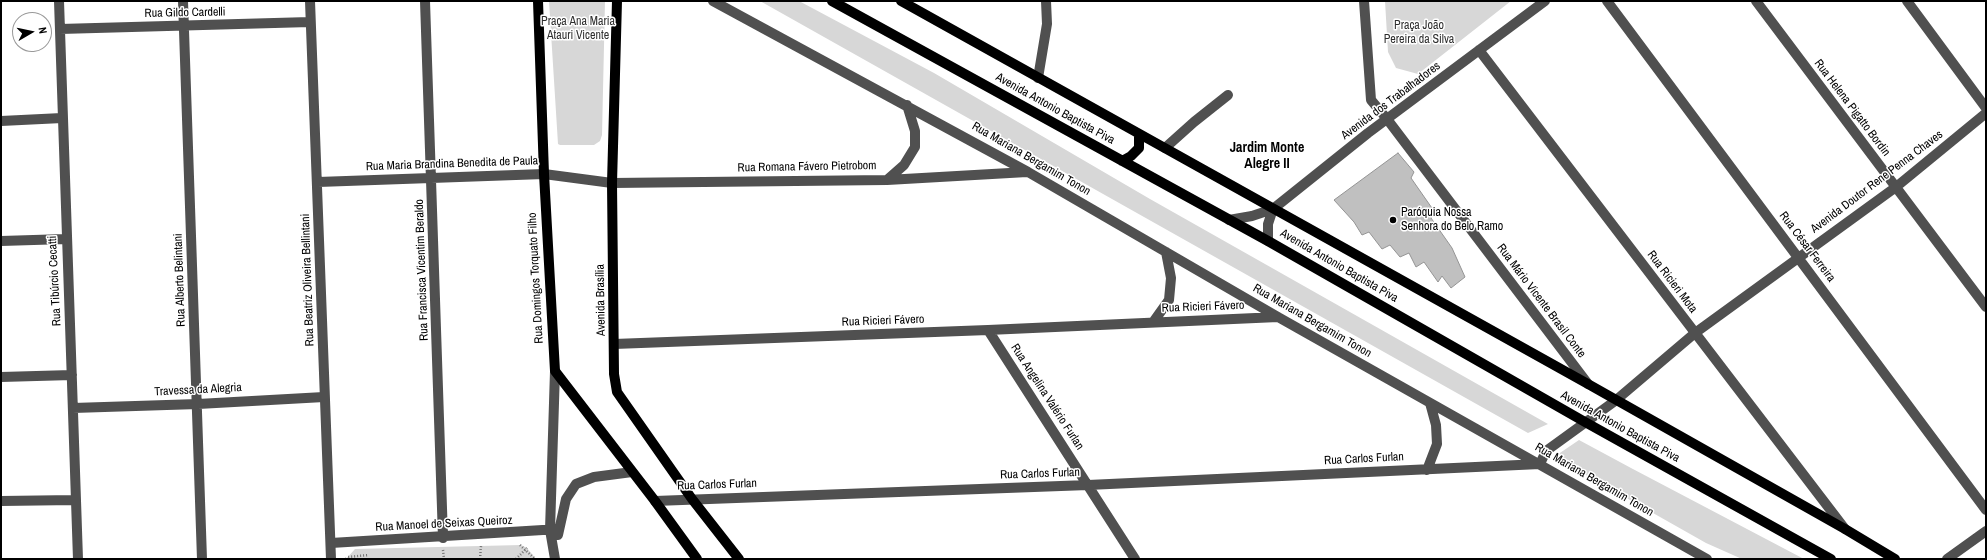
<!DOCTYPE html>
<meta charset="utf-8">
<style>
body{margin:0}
#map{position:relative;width:1987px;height:560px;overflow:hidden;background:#fff;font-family:"Archivo Narrow",sans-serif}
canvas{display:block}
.frame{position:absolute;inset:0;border:2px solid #000;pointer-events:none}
.north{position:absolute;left:12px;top:12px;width:40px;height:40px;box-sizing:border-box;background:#fff;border:1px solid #999;border-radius:50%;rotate:81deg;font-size:11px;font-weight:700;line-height:16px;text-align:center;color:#000}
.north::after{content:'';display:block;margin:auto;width:14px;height:18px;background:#000;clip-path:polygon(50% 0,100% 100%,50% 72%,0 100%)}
</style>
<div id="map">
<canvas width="1987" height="560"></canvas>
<div class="frame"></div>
<div class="north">N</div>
</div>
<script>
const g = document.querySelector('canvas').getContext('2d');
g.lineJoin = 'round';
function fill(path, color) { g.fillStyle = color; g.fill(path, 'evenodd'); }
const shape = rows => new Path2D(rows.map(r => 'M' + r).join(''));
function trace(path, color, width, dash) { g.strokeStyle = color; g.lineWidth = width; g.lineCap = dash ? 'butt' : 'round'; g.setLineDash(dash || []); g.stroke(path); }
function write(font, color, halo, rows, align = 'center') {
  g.font = font + ' "Archivo Narrow",sans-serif'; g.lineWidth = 3; g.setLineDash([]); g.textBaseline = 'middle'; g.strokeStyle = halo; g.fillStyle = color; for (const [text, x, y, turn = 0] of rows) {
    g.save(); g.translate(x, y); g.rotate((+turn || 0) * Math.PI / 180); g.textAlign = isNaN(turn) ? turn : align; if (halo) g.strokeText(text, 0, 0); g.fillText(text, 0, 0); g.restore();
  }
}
const green = shape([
 [549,1,605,1,602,135,600,141,594,145,560,145,558,144],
 [760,1,799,1,934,73,1150,199,1548,424,1528,433],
 [1385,1,1511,1,1418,74,1396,68,1388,52],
 [1579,440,1631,468,1804,559,1742,559,1706,543,1554,457],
 [521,545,527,548,536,559,346,559,355,549]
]);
const building = shape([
 [1398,153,1414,172,1411,178,1434,211,1431,218,1452,248,1465,277,1451,288,1442,276,1438,282,1424,262,1416,267,1409,253,1400,257,1390,245,1382,249,1369,232,1362,235,1354,222,1334,200,1398,153]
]);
const path = shape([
 [520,545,535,559],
 [443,550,444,559],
 [346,559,348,557,369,555],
 [480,559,481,546],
 [516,559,527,548]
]);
const minor = shape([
 [59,1,78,559],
 [183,1,202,559],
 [310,1,331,559],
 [425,1,443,538],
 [713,1,1028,172,1278,317,1707,559],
 [1364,1,1371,100,1387,119,1588,384],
 [1607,1,1986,510],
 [1756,1,1986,307],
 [1907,1,1986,108],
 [60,29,310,22],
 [1479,50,1845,529],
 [1038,78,1047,24,1046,1],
 [1,121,62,118],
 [1165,148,1194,122,1228,95],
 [887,180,904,165,915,147,915,131,907,105],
 [318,182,544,174,612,183,887,180,1027,172],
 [1229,220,1252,216,1273,209,1368,133,1545,1],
 [1,241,66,239],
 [1268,241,1268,224,1273,209],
 [1154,321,1169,300,1171,278,1166,252],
 [988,330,1135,559],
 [614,344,988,330,1278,317],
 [555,371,550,530,555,559],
 [1,377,72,375],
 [73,408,198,404,324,397],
 [1427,470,1437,444,1436,425,1430,403],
 [1,501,75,500],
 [655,501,1088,485,1540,464,1546,451,1615,401,1695,333,1896,187,1986,113],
 [558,535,566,499,576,484,594,477,632,472],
 [331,543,559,529],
 [1947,559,1986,531]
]);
const major = shape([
 [538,1,544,174,555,371,655,501,697,559],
 [617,1,612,183,614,374,617,392,692,499,739,559],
 [832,1,1268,241,1585,422,1831,559],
 [901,1,1588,384,1845,529,1895,559],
 [1122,161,1131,156,1139,148,1139,134]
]);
const markers = [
 [1393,220,4,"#000"]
];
const streetNames = [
 ["Rua Gildo Cardelli",185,13,-1],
 ["Avenida dos Trabalhadores",1391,101,-37],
 ["Rua Helena Pigatto Bordin",1852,108,53],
 ["Avenida Antonio Baptista Piva",1055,109,29],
 ["Rua Mariana Bergamim Tonon",1031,159,30],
 ["Rua Maria Brandina Benedita de Paula",452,164,-2],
 ["Rua Romana Fávero Pietrobom",807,167,-1],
 ["Avenida Doutor Rene Penna Chaves",1877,182,-37],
 ["Rua César Ferreira",1807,247,53],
 ["Avenida Antonio Baptista Piva",1339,266,30],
 ["Rua Francisca Vicentim Beraldo",422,270,-92],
 ["Rua Domingos Torquato Filho",536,278,-93],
 ["Rua Alberto Belintani",180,280,-92],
 ["Rua Beatriz Oliveira Bellintani",308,280,-92],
 ["Rua Tibúrcio Cecatti",55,281,-93],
 ["Rua Ricieri Mota",1672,282,53],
 ["Avenida Brasília",601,300,-91],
 ["Rua Mário Vicente Brasil Conte",1541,301,53],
 ["Rua Ricieri Fávero",1203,307,-2],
 ["Rua Ricieri Fávero",883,321,-2],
 ["Rua Mariana Bergamim Tonon",1312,321,30],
 ["Travessa da Alegria",198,390,-3],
 ["Rua Angelina Valério Furlan",1047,397,57],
 ["Avenida Antonio Baptista Piva",1620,427,29],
 ["Rua Carlos Furlan",1364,459,-3],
 ["Rua Carlos Furlan",1040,474,-2],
 ["Rua Mariana Bergamim Tonon",1594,480,30],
 ["Rua Carlos Furlan",717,485,-2],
 ["Rua Manoel de Seixas Queiroz",444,524,-3]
];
const parkNames = [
 ["Praça Ana Maria",578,22],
 ["Atauri Vicente",578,36],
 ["Praça João",1419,26],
 ["Pereira da Silva",1419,40]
];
const poiNames = [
 ["Paróquia Nossa",1401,213],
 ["Senhora do Belo Ramo",1401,227]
];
const quarterNames = [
 ["Jardim Monte",1267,148],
 ["Alegre II",1267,164]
];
fill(green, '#d7d7d7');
fill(building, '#c0c0c0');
trace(building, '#949494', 1);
trace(path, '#727272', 2.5, [1, 2]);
trace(minor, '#505050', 10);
trace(major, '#000', 10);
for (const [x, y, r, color] of markers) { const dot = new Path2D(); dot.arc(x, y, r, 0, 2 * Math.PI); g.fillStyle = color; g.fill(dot); trace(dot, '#fff', 1.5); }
write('12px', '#000', '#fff', streetNames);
write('12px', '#2e2e2e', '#fff', parkNames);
write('12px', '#000', '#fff', poiNames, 'left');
write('bold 14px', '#000', '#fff', quarterNames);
</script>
